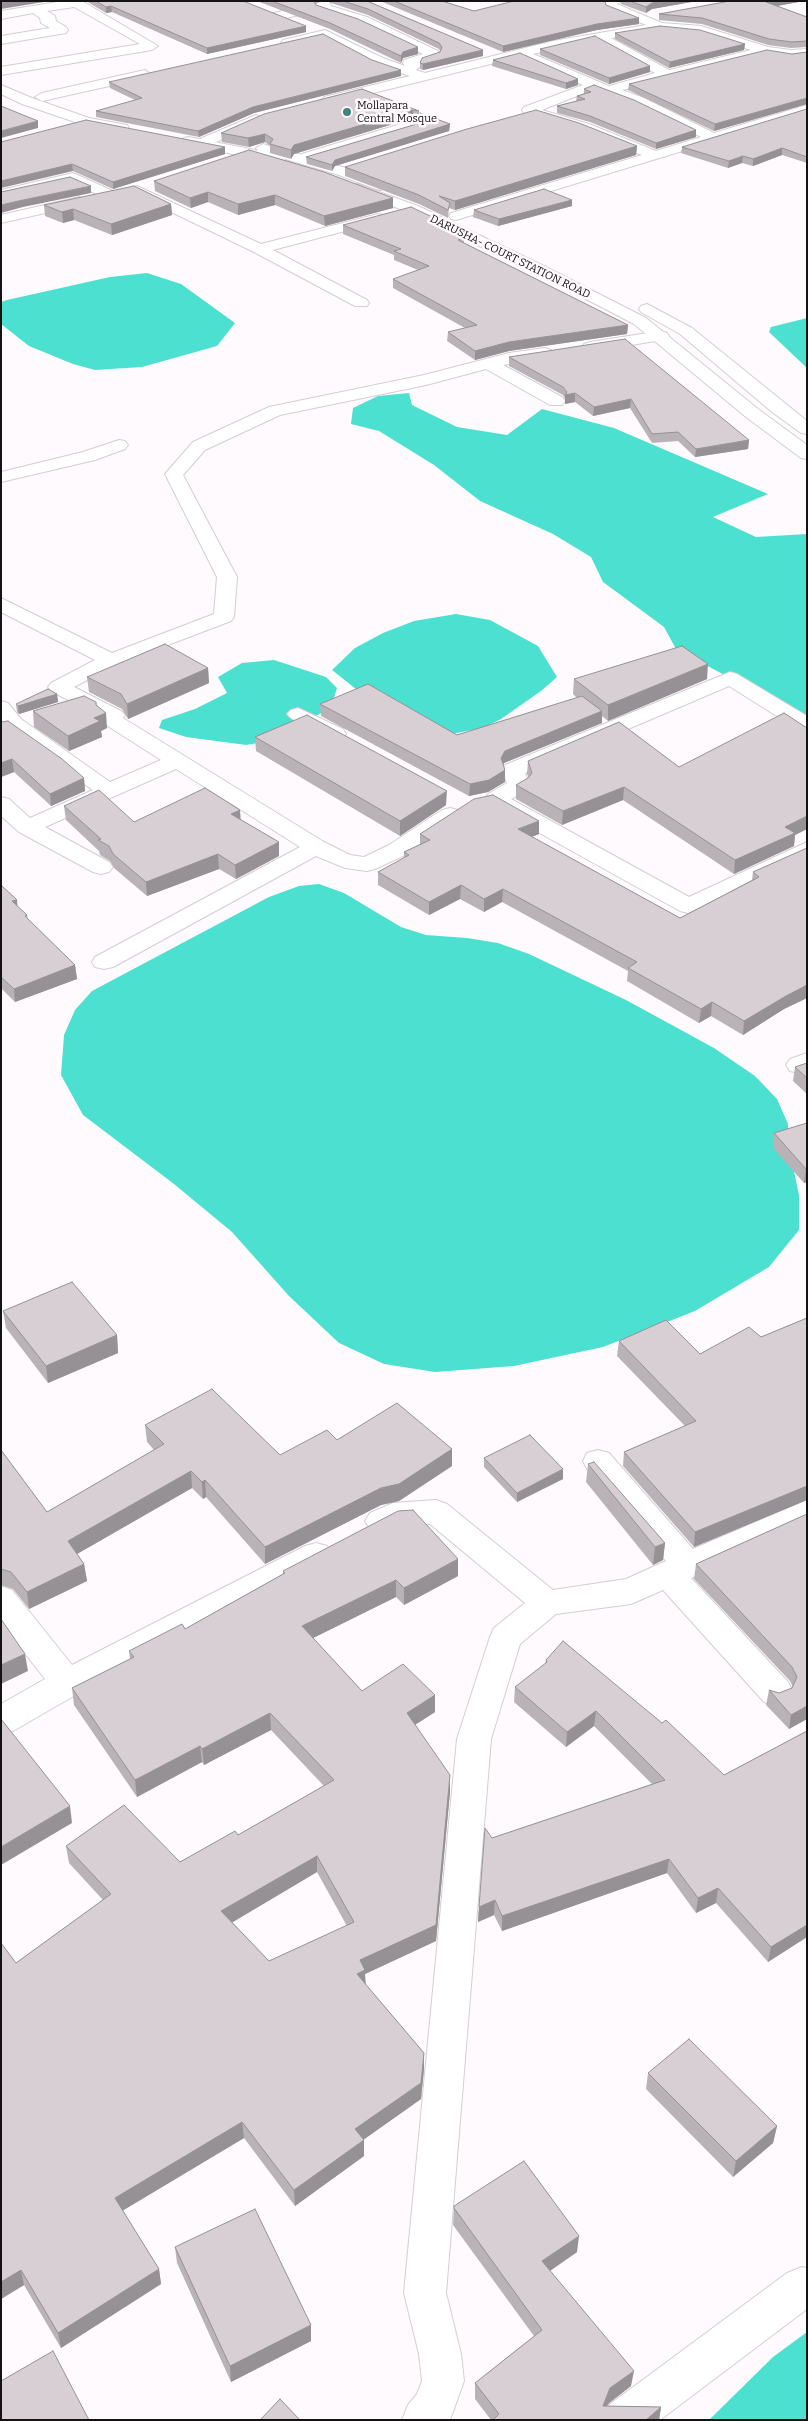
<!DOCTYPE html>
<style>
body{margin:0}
#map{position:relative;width:808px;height:2421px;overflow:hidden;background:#fffafd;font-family:Bitter,serif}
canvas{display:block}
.frame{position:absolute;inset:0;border:2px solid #151214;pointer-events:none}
</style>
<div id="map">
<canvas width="808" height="2421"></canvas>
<div class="frame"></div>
</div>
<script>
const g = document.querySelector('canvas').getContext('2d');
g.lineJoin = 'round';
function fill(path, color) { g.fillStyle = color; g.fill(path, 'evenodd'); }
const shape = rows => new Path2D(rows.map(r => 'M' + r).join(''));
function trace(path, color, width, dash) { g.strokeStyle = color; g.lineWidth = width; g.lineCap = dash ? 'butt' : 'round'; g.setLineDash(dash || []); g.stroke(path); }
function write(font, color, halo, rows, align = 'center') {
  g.font = font + ' Bitter,serif'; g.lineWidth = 5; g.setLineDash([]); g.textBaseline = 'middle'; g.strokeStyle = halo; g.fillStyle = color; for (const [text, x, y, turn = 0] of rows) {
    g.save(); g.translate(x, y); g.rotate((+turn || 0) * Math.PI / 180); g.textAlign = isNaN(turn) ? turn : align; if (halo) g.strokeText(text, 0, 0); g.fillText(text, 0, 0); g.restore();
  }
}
const water = shape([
 [147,273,181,284,235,323,217,346,142,367,95,370,73,364,29,346,1,324,1,302,7,300,110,277],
 [807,318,807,368,769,332,771,327],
 [409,393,412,405,457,427,507,435,542,409,614,428,768,494,713,517,756,537,807,534,807,728,730,678,676,649,664,627,603,582,591,557,553,534,480,501,434,465,379,431,351,424,353,408,378,396],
 [456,614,490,620,538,646,557,677,541,691,501,719,483,728,451,734,371,701,332,670,355,648,383,633,414,621],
 [274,660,326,677,337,688,331,707,276,740,246,745,186,737,159,728,162,720,195,709,227,693,218,677,242,663],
 [319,884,344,893,401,927,426,935,467,938,498,943,529,954,626,1000,714,1048,755,1076,777,1099,788,1124,789,1148,799,1195,799,1230,769,1267,695,1311,603,1347,514,1366,435,1372,384,1364,339,1343,289,1296,232,1232,174,1184,83,1115,61,1075,64,1035,75,1010,92,991,269,897,299,886],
 [807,2332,807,2420,709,2420,773,2357]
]);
const minor = shape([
 [64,1,82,1,158,46,152,50,1,75,1,67,140,44,74,7,47,11,55,16,56,21,66,27,68,30,66,33,1,44,1,36,50,28,41,23,40,18,33,13,1,19,1,11,64,1],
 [326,1,330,2,331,6,367,17,438,51,440,54,438,57,420,63,421,66,416,70,425,73,553,41,646,25,604,6,606,1,622,1,617,4,662,23,701,26,768,47,791,50,807,49,807,57,791,58,766,54,622,90,644,98,714,133,807,105,807,113,456,220,451,219,449,216,451,213,642,155,579,130,524,113,522,110,524,107,583,85,519,57,329,104,324,103,322,100,324,97,410,76,373,64,323,38,287,47,283,46,281,43,283,40,325,30,383,58,405,66,403,63,404,60,423,54,359,23,320,10,278,20,272,16,274,13,326,1],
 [660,30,700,34,751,50,669,70,611,38,660,30],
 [597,41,655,73,609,86,533,54,597,41],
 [594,89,634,104,701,137,656,151,589,124,542,110,594,89],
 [145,70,151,74,150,77,42,101,35,97,42,93,145,70],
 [256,115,263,119,261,122,205,147,195,147,193,144,195,141,256,115],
 [414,120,419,121,421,124,419,127,305,162,295,162,293,159,295,156,414,120],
 [73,173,113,191,115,194,108,198,103,197,71,182,1,198,1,190,73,173],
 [137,186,261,244,378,214,383,215,385,218,383,221,273,250,367,300,369,303,367,306,355,306,254,252,132,193,130,190,137,186],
 [80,197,87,201,85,204,1,223,1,215,80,197],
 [661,331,667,333,669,336,667,339,590,352,584,350,582,347,584,344,590,342,661,331],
 [545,348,551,350,553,353,551,356,503,365,562,397,565,401,562,405,550,405,486,369,426,385,280,415,205,450,183,475,237,577,234,617,231,621,118,664,74,687,121,711,125,715,123,718,324,842,350,855,364,857,389,845,442,810,450,808,458,810,461,815,458,820,405,855,375,869,367,871,345,868,316,856,113,967,104,969,95,967,92,962,95,957,300,847,176,769,45,827,109,862,113,867,109,872,101,874,93,872,19,832,1,816,1,797,9,799,30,818,93,790,5,729,1,722,1,701,8,703,21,719,110,782,161,760,103,723,99,719,101,717,51,691,48,687,51,683,95,660,1,612,1,598,112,653,214,614,217,577,165,474,193,442,269,407,424,375,509,353,545,348],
 [119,440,125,441,128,445,125,449,95,460,1,482,1,472,83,452,119,440],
 [730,672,737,674,807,716,807,731,799,730,729,686,525,773,530,785,527,790,511,799,689,897,807,842,807,858,688,913,680,911,498,810,485,799,488,794,507,783,502,770,505,765,730,672],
 [298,708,343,729,346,734,343,739,335,740,327,739,291,718,287,714,291,710,298,708],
 [807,1053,807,1071,799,1073,790,1071,786,1065,790,1059,807,1053],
 [598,1450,609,1453,693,1549,807,1500,807,1525,691,1578,788,1682,793,1692,788,1702,776,1706,764,1702,663,1590,631,1604,556,1614,520,1644,491,1739,446,2293,461,2354,464,2381,450,2420,402,2420,408,2405,417,2394,422,2381,419,2354,404,2293,457,1739,490,1637,494,1628,525,1603,430,1524,398,1526,381,1533,370,1529,365,1521,370,1513,393,1503,436,1500,447,1504,553,1590,626,1579,666,1561,587,1469,583,1461,587,1453,598,1450],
 [316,1543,327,1546,332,1555,327,1564,79,1693,13,1731,1,1735,1,1704,45,1679,1,1623,1,1586,12,1590,72,1665,305,1546,316,1543],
 [802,2267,807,2268,807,2309,660,2420,603,2420,609,2405,787,2273,802,2267]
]);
const tertiary = shape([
 [1,85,32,98,89,118,127,125,129,128,122,132,81,124,22,104,1,94,1,85],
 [189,137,255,150,284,159,286,162,279,166,247,157,184,144,182,141,184,138,189,137],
 [263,144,346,168,386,183,388,186,381,190,376,189,336,174,258,151,256,148,263,144],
 [357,184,418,206,544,266,646,318,758,409,807,445,807,459,801,458,746,417,634,324,534,272,408,212,352,191,350,188,357,184],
 [647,304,692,328,807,421,807,434,801,433,772,412,680,334,641,312,639,309,641,306,647,304]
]);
const wall = shape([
 [86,1,243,1,306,32,207,54,112,12,106,13],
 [257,1,320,1,316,4,316,5,418,54,403,58,401,63,330,29],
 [325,1,367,1,483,50,483,56,423,70,420,69,420,63,440,52,440,51,439,49,368,15],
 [380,1,442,1,474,11,606,5,639,24,597,30,503,52],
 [621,1,697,1,652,9,646,13,621,4],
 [730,1,804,1,777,6,807,17,807,47,791,48,768,45,702,24,659,20,659,14],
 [615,33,745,44,744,50,669,68,615,39],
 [540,49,650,66,650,72,609,84,540,55],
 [807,52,807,104,714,131,628,90,629,84,792,54],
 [493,60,578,79,578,85,566,89,492,66],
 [401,76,254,113,199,137,96,117,96,111,135,100,110,88,109,82],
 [362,89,419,111,419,119,413,118,294,154,291,159,270,153,270,146,265,142,249,147,222,142,221,133],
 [584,89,696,130,696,137,656,149,590,122,557,113,557,106,576,101,577,96,584,94],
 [807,109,807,163,782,155,753,166,742,163,728,168,681,153,682,147],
 [420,113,450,124,449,131,335,166,332,171,307,164,306,157,420,123,421,121,420,119],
 [1,142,225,154,113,189,73,171],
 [637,146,636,155,455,210,449,208,448,218,419,204,345,176,345,167],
 [154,181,393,208,325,226,275,205,238,215,208,202,191,208,155,191],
 [171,204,172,215,112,235,74,220,63,223,45,216,44,205],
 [572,206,498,226,473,217,474,210],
 [343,225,456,228,456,234,464,238,464,243,628,325,627,334,509,351,475,360,447,341,448,332,465,328,393,288,393,279,418,270,394,260,394,255,343,234],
 [509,357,749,440,748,449,695,457,678,441,652,443,630,408,593,416,575,402,565,404,565,399,563,395,509,366],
 [208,668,209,683,128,719,122,709,89,692,87,677],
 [574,679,707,679,608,721,602,716,602,723,504,763,503,765,505,770,505,782,488,792,469,796,321,716,320,704,457,735,577,698,573,694],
 [57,694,58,702,19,714,17,712,16,704],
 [97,705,107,728,101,731,102,737,69,751,34,727,33,711],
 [1,722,84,778,85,791,51,806,14,772,1,777],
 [807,728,807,829,795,835,794,846,734,874,623,800,562,825,516,799,516,785,529,778,527,774,528,761,679,767],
 [255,737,446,805,400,836,256,751],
 [64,806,134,822,241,820,279,842,279,856,236,879,219,869,147,896,114,868,110,861,100,855,99,851,66,820],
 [420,834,539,834,532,837,680,918,752,880,753,872,807,848,807,998,784,1009,743,1035,711,1016,699,1023,627,981,628,971,502,902,484,912,460,899,429,915,378,885,378,872,404,858,404,852,420,844],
 [1,885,17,900,17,906,27,915,28,919,75,965,77,979,15,1002,1,988],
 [807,1063,807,1094,793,1081,795,1067],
 [807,1123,807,1182,804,1183,773,1148,774,1133],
 [3,1311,117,1335,118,1353,48,1383,6,1328],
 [807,1318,807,1500,694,1547,623,1466,624,1452,685,1426,617,1356,619,1341,700,1354,761,1337],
 [145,1425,280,1455,337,1440,452,1466,399,1501,381,1505,265,1564,206,1497,203,1499,192,1488,77,1554,84,1564,87,1581,29,1609,13,1589,1,1585,1,1450,47,1512,154,1450,147,1442],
 [484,1458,563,1479,517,1502,484,1467],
 [588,1464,665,1543,663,1560,653,1565,586,1482],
 [807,1514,807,1719,789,1729,766,1705,769,1690,779,1693,792,1688,793,1687,790,1681,694,1579,696,1564],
 [283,1571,458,1576,404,1605,396,1597,313,1638,362,1691,435,1712,415,1725,450,1792,436,1941,365,1974,365,1984,424,2053,424,2069,421,2099,363,2140,364,2156,295,2206,244,2138,122,2211,159,2269,161,2284,61,2348,24,2285,1,2299,16,1963,103,1900,69,1863,66,1846,180,1862,238,1835,324,1786,271,1730,204,1765,202,1762,137,1797,74,1705,72,1688,130,1659,129,1651,185,1629,283,1574],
 [317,1872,347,1926,269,1961,232,1922],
 [546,1660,724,1775,807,1731,807,1937,768,1962,716,1903,696,1913,667,1873,502,1931,494,1915,478,1922,479,1907,492,1838,652,1784,594,1726,566,1747,514,1702,515,1687,545,1664],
 [648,2073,777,2126,773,2143,733,2177,646,2089],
 [454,2206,577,2252,550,2271,631,2386,608,2404,607,2406,661,2407,659,2420,491,2420,475,2399,475,2383,534,2336,453,2225],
 [175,2247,311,2325,311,2341,231,2382,177,2263]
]);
const shadedWall = shape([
 [12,1,50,1,1,9,1,3],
 [663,1,697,1,652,9,646,13,646,7,652,3],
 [771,1,804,1,766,8,766,2],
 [111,6,112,12,106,13,106,7],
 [639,18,639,24,597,30,503,52,503,46,597,24],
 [306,26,306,32,207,54,207,48],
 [745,44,744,50,669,68,670,62],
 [418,47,418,54,403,58,401,63,401,56,403,52],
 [483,50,483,56,423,70,423,64],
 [650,66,650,72,609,84,609,78],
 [401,70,401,76,254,113,199,137,198,131,253,107],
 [578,79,578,85,566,89,566,83],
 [807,98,807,104,714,131,715,124],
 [413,110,413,118,294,154,291,159,291,150,294,145],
 [38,121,38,128,1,138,1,131],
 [450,124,449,131,335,166,332,171,332,165,335,160],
 [696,130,696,137,656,149,656,143],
 [265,134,265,142,249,147,248,138],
 [637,146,636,155,455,210,455,201],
 [225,147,225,154,113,189,113,182],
 [782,148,782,155,753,166,753,159],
 [743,156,742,163,728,168,729,161],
 [72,164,73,171,1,188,1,181],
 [91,186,91,193,23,207,1,213,1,205,23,200],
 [208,192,208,202,191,208,190,198],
 [275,195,275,205,238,215,238,204],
 [393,198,393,208,325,226,324,216],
 [572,200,572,206,498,226,499,219],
 [171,204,172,215,112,235,111,224],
 [73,209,74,220,63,223,62,212],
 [456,228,456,237,448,230],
 [628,325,627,334,509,351,475,360,475,351,509,342],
 [575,393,575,402,565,404,565,395],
 [631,399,630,408,593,416,594,407],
 [749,440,748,449,695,457,696,449],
 [708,664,707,679,608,721,608,705],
 [208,668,209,683,128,719,127,704],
 [57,694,58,702,19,714,18,706],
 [96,702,98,716,106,713,107,728,101,731,102,737,69,751,68,736,94,718],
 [602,711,602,723,504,763,500,771,501,758,505,751],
 [12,759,14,772,1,777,1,763],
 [505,770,505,782,488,792,469,796,470,784],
 [84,778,85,791,51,806,50,794],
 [624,787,623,800,562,825,563,811],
 [447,791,446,805,400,836,400,821],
 [240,810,241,824,231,814],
 [807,816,807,829,795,835,794,846,734,874,735,860,785,827],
 [539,821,539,834,518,842,518,829],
 [279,842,279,856,236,879,235,865],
 [218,854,219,869,147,896,146,882],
 [461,885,460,899,429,915,429,902],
 [503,889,502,902,484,912,484,899],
 [17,900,18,913,12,901],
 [75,965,77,979,15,1002,14,989],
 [807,985,807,998,784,1009,743,1035,744,1021,786,996],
 [712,1002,711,1016,699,1023,701,1009],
 [807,1168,807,1182,804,1183,806,1169],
 [117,1335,118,1353,48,1383,46,1366],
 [452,1449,452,1466,399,1501,381,1505,265,1564,265,1547],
 [563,1469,563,1479,517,1502,517,1493],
 [191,1471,192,1488,70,1558,68,1541],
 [205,1480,206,1497,203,1499,202,1482],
 [807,1486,807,1500,694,1547,695,1532],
 [665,1543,663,1560,653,1565,655,1547],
 [458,1559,458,1576,404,1605,404,1588],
 [84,1564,87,1581,29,1609,27,1592],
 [396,1580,396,1597,303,1643,302,1626],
 [25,1654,28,1671,1,1684,1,1665],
 [435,1695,435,1712,407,1730,407,1713],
 [807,1706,807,1719,789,1729,791,1715],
 [596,1711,594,1726,566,1747,567,1732],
 [270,1713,271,1730,204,1765,202,1749],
 [200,1746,202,1762,137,1797,135,1780],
 [450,1775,450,1792,436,1941,365,1974,366,1986,357,1974,360,1960],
 [70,1806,72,1823,1,1865,1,1847],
 [317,1856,317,1872,223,1928,221,1911],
 [669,1859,667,1873,502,1931,502,1916],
 [718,1888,716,1903,696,1913,698,1898],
 [495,1900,494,1915,478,1922,479,1907],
 [807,1925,807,1937,768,1962,771,1947],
 [424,2053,424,2069,421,2099,356,2145,355,2129],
 [242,2122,244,2138,117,2214,115,2198],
 [777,2126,773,2143,733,2177,736,2161],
 [364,2140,364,2156,295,2206,294,2190],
 [579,2236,577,2252,541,2277,542,2261],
 [159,2269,161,2284,61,2348,58,2333],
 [21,2270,24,2285,1,2299,1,2282],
 [311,2325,311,2341,231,2382,230,2366],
 [634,2371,631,2386,608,2404,602,2420,603,2406,610,2388],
 [661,2407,659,2420,646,2420]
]);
const building = shape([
 [1,1,12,1,1,3,1,1],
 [96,1,243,1,306,26,207,48,111,6,106,7,96,1],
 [272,1,314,1,316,5,358,19,418,47,403,52,401,56,330,23,272,1],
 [343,1,367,1,483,50,423,64,420,63,422,58,440,52,442,47,439,43,368,9,343,1],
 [394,1,442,1,474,11,514,1,605,1,606,5,639,18,597,24,503,46,394,1],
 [630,1,663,1,652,3,646,7,630,1],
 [730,1,771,1,766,2,807,17,807,41,792,42,769,39,702,18,659,14,730,1],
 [660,26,700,30,745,44,670,62,615,33,660,26],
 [323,34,372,60,401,70,253,107,198,131,96,111,142,98,109,82,323,34],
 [595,36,650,66,609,78,540,49,595,36],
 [767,50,792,54,807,52,807,98,715,124,629,84,767,50],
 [520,53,578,79,566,83,493,60,520,53],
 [594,85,634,100,696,130,656,143,590,116,557,106,585,99,577,96,591,92,584,89,594,85],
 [362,89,419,111,413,110,294,145,291,150,270,144,273,139,265,134,248,138,221,133,264,114,362,89],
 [1,106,38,121,1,131,1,106],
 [807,109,807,157,782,148,753,159,743,156,729,161,682,147,807,109],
 [536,110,579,123,637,146,455,201,439,196,450,203,448,210,419,195,345,167,467,129,536,110],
 [420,113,450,124,335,160,332,165,306,157,420,123,423,117,420,113],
 [86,120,225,147,113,182,72,164,1,181,1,142,86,120],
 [249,150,324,172,393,198,324,216,275,195,238,204,208,192,190,198,154,181,249,150],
 [70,177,91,186,23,200,1,205,1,192,70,177],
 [134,186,171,204,111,224,73,209,62,212,44,205,134,186],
 [544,189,572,200,499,219,474,210,544,189],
 [411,207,456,228,448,230,464,238,458,240,628,325,509,342,475,351,448,332,477,325,393,279,429,266,394,251,401,249,343,225,411,207],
 [625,339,749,440,696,449,678,432,652,434,631,399,594,407,575,393,565,395,567,392,563,387,509,357,625,339],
 [165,644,208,668,127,704,121,694,87,677,165,644],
 [682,646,708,664,608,705,574,679,682,646],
 [368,684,457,735,582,696,602,711,505,751,501,758,505,770,489,780,470,784,320,704,368,684],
 [48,689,57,694,18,706,16,704,48,689],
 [84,696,96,702,96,705,106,713,94,718,100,721,68,736,33,711,84,696],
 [784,713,807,728,807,816,785,827,795,833,735,860,624,787,563,811,516,785,528,778,532,773,528,761,619,722,679,767,784,713],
 [307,715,447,791,400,821,255,737,307,715],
 [8,721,62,759,84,778,50,794,12,759,1,763,1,722,8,721],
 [205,788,240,810,231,814,279,842,235,865,218,854,146,882,113,854,109,846,98,840,101,839,64,806,99,790,134,822,205,788],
 [493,795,539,821,518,829,680,918,759,877,753,872,807,848,807,985,786,996,744,1021,712,1002,701,1009,628,968,637,962,503,889,484,899,461,885,429,902,378,872,409,855,404,852,430,840,420,834,474,799,493,795],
 [1,885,17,900,12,901,27,915,25,916,75,965,14,989,1,977,1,885],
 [807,1063,807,1078,795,1067,807,1063],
 [807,1123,807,1168,806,1169,774,1133,807,1123],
 [72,1282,117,1335,46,1366,3,1311,72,1282],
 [807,1318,807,1486,695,1532,624,1452,696,1421,619,1341,666,1320,700,1354,749,1327,761,1337,807,1318],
 [212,1389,280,1455,327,1430,337,1440,397,1403,452,1449,399,1484,381,1488,265,1547,205,1480,202,1482,191,1471,68,1541,84,1564,27,1592,11,1572,1,1569,1,1450,47,1512,164,1444,145,1425,212,1389],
 [530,1435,563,1469,517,1493,484,1458,530,1435],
 [594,1462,665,1543,655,1547,588,1464,594,1462],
 [413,1510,458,1559,404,1588,396,1580,302,1626,362,1691,403,1664,435,1695,407,1713,450,1775,436,1925,360,1960,365,1970,357,1974,424,2053,421,2083,355,2129,364,2140,294,2190,242,2122,115,2198,159,2269,58,2333,21,2270,1,2282,1,1943,16,1963,111,1894,66,1846,124,1805,180,1862,235,1831,238,1835,334,1780,270,1713,202,1749,200,1746,135,1780,72,1688,134,1657,129,1651,182,1624,185,1629,285,1573,283,1571,398,1511,413,1510],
 [317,1856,354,1922,269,1961,221,1911,317,1856],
 [807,1514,807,1706,791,1715,769,1690,779,1693,792,1688,797,1677,792,1667,696,1564,807,1514],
 [1,1619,25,1654,1,1665,1,1619],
 [563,1641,662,1723,666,1720,724,1775,807,1731,807,1925,771,1947,718,1888,698,1898,669,1859,502,1916,495,1900,479,1907,485,1828,492,1838,665,1780,596,1711,567,1732,515,1687,547,1662,546,1660,563,1641],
 [1,1719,70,1806,1,1847,1,1719],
 [689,2039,777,2126,736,2161,648,2073,689,2039],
 [524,2161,579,2236,542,2261,634,2371,610,2388,603,2406,661,2407,646,2420,493,2420,499,2414,475,2383,542,2330,454,2208,454,2206,524,2161],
 [255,2209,311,2325,230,2366,175,2247,255,2209],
 [53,2351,89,2420,1,2420,1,2381,53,2351],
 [280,2399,300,2420,260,2420,280,2399]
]);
const markers = [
 [347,112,5,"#3f857d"]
];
const farPoinames = [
 ["Mollapara",357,106],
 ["Central Mosque",357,119]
];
const farStreetnames = [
 ["DARUSHA- COURT STATION ROAD",510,257,26]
];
fill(water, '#4ce0d1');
trace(minor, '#d5cdd2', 2);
trace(tertiary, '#d5cdd2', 2);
fill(minor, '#fff');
fill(tertiary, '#fff');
fill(wall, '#b9b2b6');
fill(shadedWall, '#969194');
fill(building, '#d7cfd4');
trace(building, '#969194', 1);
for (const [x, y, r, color] of markers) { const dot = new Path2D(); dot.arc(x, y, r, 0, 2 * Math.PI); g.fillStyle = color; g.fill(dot); trace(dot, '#fffafd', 2); }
write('11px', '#151214', '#fffafd', farPoinames, 'left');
write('11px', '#151214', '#fffafd', farStreetnames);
</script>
